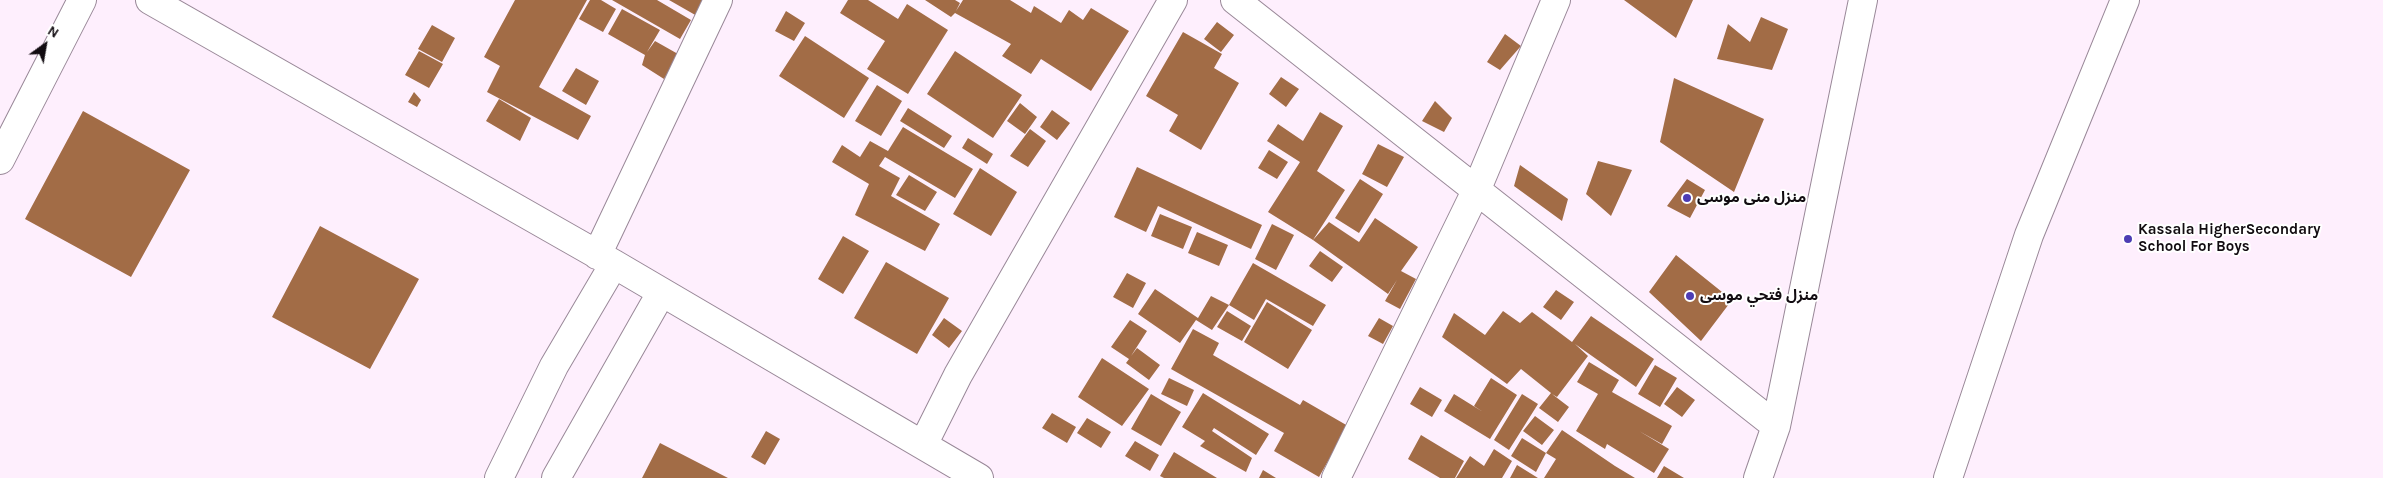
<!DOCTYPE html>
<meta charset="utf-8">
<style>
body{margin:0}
#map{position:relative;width:2383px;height:478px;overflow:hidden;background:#feeffd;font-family:Karla,sans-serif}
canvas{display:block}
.north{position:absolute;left:20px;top:20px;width:50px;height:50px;-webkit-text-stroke:4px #fff;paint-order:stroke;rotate:32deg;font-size:14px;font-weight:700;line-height:20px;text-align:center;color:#120c11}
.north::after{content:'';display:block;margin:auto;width:18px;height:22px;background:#120c11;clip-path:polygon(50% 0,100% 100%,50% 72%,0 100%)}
</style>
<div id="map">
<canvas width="2383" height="478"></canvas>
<div class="north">N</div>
</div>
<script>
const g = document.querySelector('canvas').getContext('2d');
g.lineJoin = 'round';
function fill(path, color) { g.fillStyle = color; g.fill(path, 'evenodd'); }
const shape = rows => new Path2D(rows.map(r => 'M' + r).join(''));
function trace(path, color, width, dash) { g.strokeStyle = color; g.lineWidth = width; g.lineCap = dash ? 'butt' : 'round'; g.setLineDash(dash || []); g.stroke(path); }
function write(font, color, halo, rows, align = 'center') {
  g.font = font + ' Karla,"Noto Sans Arabic",sans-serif'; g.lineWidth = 4; g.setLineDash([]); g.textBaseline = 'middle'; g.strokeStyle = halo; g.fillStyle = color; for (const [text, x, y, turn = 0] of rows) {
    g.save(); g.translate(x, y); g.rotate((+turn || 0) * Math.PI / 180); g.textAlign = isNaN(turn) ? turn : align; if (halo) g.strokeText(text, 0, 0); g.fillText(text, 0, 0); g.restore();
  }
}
const building = shape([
 [515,0,587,0,539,87,591,116,578,140,487,92,500,66,484,57],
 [590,0,601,0,616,9,603,32,579,19],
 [612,0,657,0,691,20,680,39],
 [669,0,706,0,697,16],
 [848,0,868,0,898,19,907,4,948,30,908,94,867,69,885,41,840,13],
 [925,0,955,0,960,3,956,11,963,0,1010,0,1031,13,1034,6,1061,23,1069,10,1083,20,1091,8,1129,31,1091,91,1041,59,1031,74,1002,56,1011,44,955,13,951,17],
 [1624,0,1693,0,1676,38],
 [622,9,660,30,647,52,655,41,678,54,664,79,642,65,645,55,608,34],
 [786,11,805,23,794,41,775,31],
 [1761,17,1788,29,1772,70,1717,59,1728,24,1750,42],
 [1217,22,1234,35,1221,52,1204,39],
 [432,25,455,38,442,62,418,49],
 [1183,32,1222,54,1214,68,1239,83,1201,150,1169,131,1178,115,1146,96],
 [1505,34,1521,46,1500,70,1487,62],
 [805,36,869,78,844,118,779,76],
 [419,51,443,64,429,88,405,75],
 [955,51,1022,95,993,138,927,94],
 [576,68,599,81,586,105,562,91],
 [1281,77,1299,89,1286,107,1269,94],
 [1674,78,1764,119,1734,192,1660,142],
 [877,85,902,101,881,136,855,121],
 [414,92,421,100,417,107,408,102],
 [499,99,531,118,520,141,486,121],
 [1435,101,1452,118,1444,132,1422,121],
 [1020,103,1037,117,1025,134,1007,121],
 [908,108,952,136,944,148,900,121],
 [1052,110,1070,123,1057,140,1040,127],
 [83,111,190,170,131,277,25,219],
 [1320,112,1343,126,1317,171,1345,190,1313,240,1268,212,1300,162,1267,141,1278,124,1303,141],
 [903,127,973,169,955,198,885,157,879,166,900,178,891,196,940,224,925,251,855,215,869,184,832,162,842,145,860,157,870,141,888,151],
 [1030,129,1046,141,1028,167,1010,156],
 [968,138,993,154,987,164,962,148],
 [1378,144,1404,157,1387,187,1362,174],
 [1269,150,1288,162,1277,179,1258,168],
 [1598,161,1632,170,1611,216,1586,194],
 [1520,165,1568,199,1562,221,1514,186],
 [1137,167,1262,225,1251,249,1158,206,1146,232,1114,217],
 [980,168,1017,192,991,236,953,214],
 [909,175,937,192,925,211,896,195],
 [1360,179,1383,194,1359,233,1335,218],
 [1687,179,1705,190,1690,218,1667,206],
 [1160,214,1192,227,1183,249,1151,236],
 [1375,218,1418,247,1401,271,1416,279,1400,309,1385,301,1397,280,1388,294,1313,240,1329,222,1359,242],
 [1272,224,1294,235,1276,270,1255,259],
 [320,226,419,279,370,369,272,317],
 [1197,232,1228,245,1219,266,1188,253],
 [843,236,869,251,843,294,818,279],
 [1320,251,1343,267,1332,282,1309,266],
 [1676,255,1732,300,1701,341,1649,292],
 [886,262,949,298,917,354,854,318],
 [1253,263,1326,305,1313,326,1266,299,1254,320,1229,305,1212,330,1196,320,1180,343,1138,314,1155,289,1198,318,1211,296,1229,305],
 [1127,273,1146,283,1133,308,1113,297],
 [1556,290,1574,302,1561,320,1543,307],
 [1267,302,1312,330,1288,369,1244,342],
 [1227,311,1251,326,1242,341,1217,327],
 [1503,311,1520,323,1532,312,1572,342,1591,316,1654,359,1636,387,1575,344,1588,356,1557,397,1552,394,1569,407,1558,422,1539,408,1551,393,1521,369,1507,384,1442,337,1454,313,1485,335],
 [944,318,962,331,949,348,932,335],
 [1379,318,1393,326,1383,344,1368,336],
 [1130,320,1147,331,1131,356,1137,348,1160,365,1149,380,1126,363,1129,359,1111,347],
 [1193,329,1219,343,1213,355,1300,405,1303,400,1348,426,1319,477,1274,451,1284,433,1171,369],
 [1102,358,1149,389,1122,426,1078,397],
 [1589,362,1619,380,1612,392,1672,426,1662,444,1639,431,1669,449,1654,473,1607,444,1605,449,1576,431,1598,394,1577,382],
 [1655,365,1677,378,1660,407,1638,394],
 [1169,378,1194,390,1187,406,1161,394],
 [1491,378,1517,395,1490,439,1444,411,1454,394,1483,412,1474,406],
 [1420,387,1442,400,1432,417,1410,404],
 [1677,387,1695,400,1682,417,1664,404],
 [1203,393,1269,434,1256,455,1214,428,1212,431,1252,458,1246,472,1200,446,1205,441,1182,427],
 [1151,394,1181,412,1161,446,1131,429],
 [1522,394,1538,404,1509,450,1494,440],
 [1052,413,1076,427,1067,443,1042,428],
 [1535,416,1554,430,1542,445,1523,431],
 [1087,418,1111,432,1101,448,1077,433],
 [1562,430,1615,466,1635,478,1544,478,1556,459,1546,453,1536,472,1511,456,1522,438,1546,453],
 [766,431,780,439,765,465,751,457],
 [1421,435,1464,461,1455,478,1440,478,1408,459],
 [1135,441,1159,455,1150,471,1125,456],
 [660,443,728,478,642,478],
 [1494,449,1512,461,1502,478,1456,478,1470,456,1484,466],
 [1174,452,1217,478,1164,478,1160,476],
 [1517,465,1538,478,1510,478],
 [1664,466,1684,478,1657,478],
 [1263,470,1276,478,1259,478]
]);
const minor = shape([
 [150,0,614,264,979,478],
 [1235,0,1776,426],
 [0,160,82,0],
 [597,255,718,0],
 [923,445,958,375,1173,0],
 [499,478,554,366,614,264],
 [556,478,661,293],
 [1336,478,1476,191,1556,0],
 [1758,478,1776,426,1863,0],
 [1948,478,2029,235,2125,0]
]);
const markers = [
 [1687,198,5,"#4d3db4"],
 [2128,239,5,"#4d3db4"],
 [1690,296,5,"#4d3db4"]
];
const poiNames = [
 ["منزل منى موسى",1697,198],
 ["Kassala HigherSecondary",2138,230],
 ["School For Boys",2138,247],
 ["منزل فتحي موسى",1700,296]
];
fill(building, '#a26c46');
trace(minor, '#998898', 30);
trace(minor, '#fff', 28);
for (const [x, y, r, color] of markers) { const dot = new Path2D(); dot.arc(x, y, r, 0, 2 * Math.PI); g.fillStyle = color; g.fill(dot); trace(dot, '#fff', 2); }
write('bold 15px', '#120c11', '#fff', poiNames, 'left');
</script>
